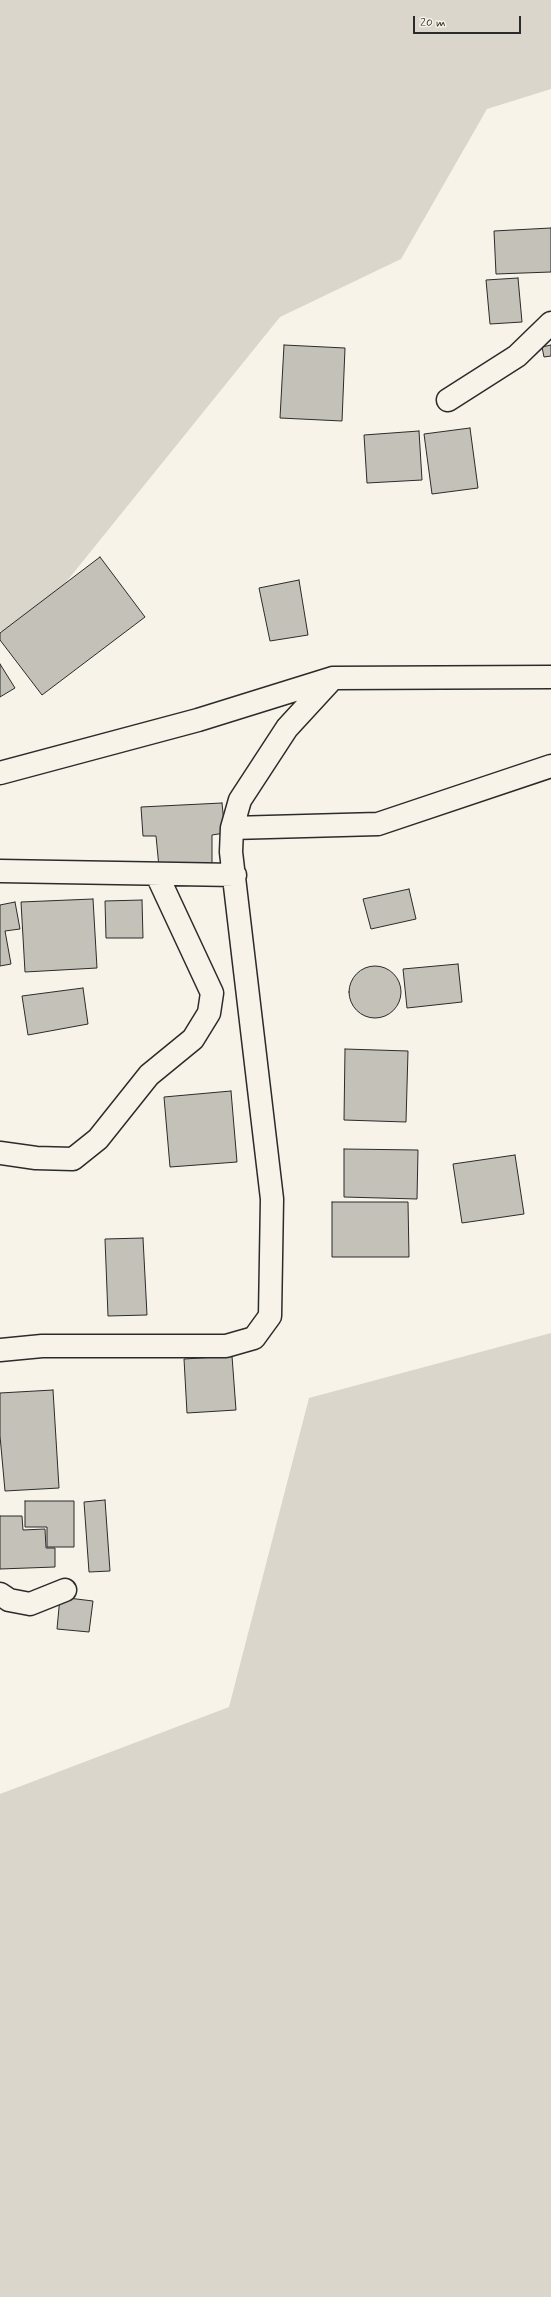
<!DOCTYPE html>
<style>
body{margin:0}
#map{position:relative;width:551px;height:2297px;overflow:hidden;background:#f7f3e8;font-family:Mynerve,sans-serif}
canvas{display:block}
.scale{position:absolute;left:413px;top:16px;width:108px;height:18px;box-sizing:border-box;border:2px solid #2b2b2b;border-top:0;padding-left:5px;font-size:12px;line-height:14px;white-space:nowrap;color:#2b2b2b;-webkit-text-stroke:3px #f7f3e8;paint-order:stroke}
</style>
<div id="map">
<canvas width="551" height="2297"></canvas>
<div class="scale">20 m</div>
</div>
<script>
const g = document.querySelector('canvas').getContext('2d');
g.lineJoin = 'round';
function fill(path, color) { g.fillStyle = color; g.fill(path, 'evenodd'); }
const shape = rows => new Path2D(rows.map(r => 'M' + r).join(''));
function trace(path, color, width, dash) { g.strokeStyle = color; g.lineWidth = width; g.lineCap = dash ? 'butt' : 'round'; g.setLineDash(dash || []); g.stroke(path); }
const green = shape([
 [0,0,551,0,551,89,487,109,401,259,280,317,29,628,0,631],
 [551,1333,551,2297,0,2297,0,1794,229,1707,309,1398]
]);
const building = shape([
 [551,228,551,272,496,274,494,231,551,228],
 [518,278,522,322,490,324,486,280,518,278],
 [284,345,345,348,342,421,280,418,284,345],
 [551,345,551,356,544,357,542,347,551,345],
 [470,428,478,488,432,494,424,434,470,428],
 [419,431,422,480,367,483,364,435,419,431],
 [100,557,145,617,42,695,0,640,0,633,100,557],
 [299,580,308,635,270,641,259,588,299,580],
 [0,664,15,688,0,697,0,664],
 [222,803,225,833,212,835,212,864,159,867,156,836,143,836,141,807,222,803],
 [409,889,416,919,371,929,363,899,409,889],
 [93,899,97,968,25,972,21,902,93,899],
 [142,900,143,938,106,938,105,901,142,900],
 [15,902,20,929,5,931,11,964,0,966,0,905,15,902],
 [458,964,462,1002,407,1008,403,969,458,964],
 '349 992a26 26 0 1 1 52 0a26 26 0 1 1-52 0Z',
 [83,988,88,1024,28,1035,22,996,83,988],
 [345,1049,408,1051,406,1122,344,1120,345,1049],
 [231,1091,237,1162,170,1167,164,1097,231,1091],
 [344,1149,418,1150,417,1199,344,1197,344,1149],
 [515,1155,524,1214,462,1223,453,1164,515,1155],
 [332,1202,408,1202,409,1257,332,1257,332,1202],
 [143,1238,147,1315,108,1316,105,1239,143,1238],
 [232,1356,236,1410,187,1413,184,1359,232,1356],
 [53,1390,59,1488,5,1491,0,1436,0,1393,53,1390],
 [105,1500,110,1571,89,1572,84,1502,105,1500],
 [25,1501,74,1501,74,1547,47,1547,47,1527,25,1527,25,1501],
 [0,1516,22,1516,23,1530,45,1529,46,1548,55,1548,55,1567,0,1569,0,1516],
 [60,1597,93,1601,89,1632,57,1629,60,1597]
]);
const street = shape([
 [448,400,517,356,551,323],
 [0,773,198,720,333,678,551,677],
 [232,828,378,824,551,766],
 [0,871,235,875],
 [0,1153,36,1158,73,1159,98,1139,149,1075,193,1039,209,1013,212,993,157,875],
 [0,1350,42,1346,226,1346,254,1338,270,1316,272,1199,231,852,232,828,240,800,287,728,333,678],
 [0,1594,9,1600,30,1604,65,1590]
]);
fill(green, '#dad6cc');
fill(building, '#c4c1b9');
trace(building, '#2b2b2b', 1);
trace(street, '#2b2b2b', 25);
trace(street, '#f7f3e8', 22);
</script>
